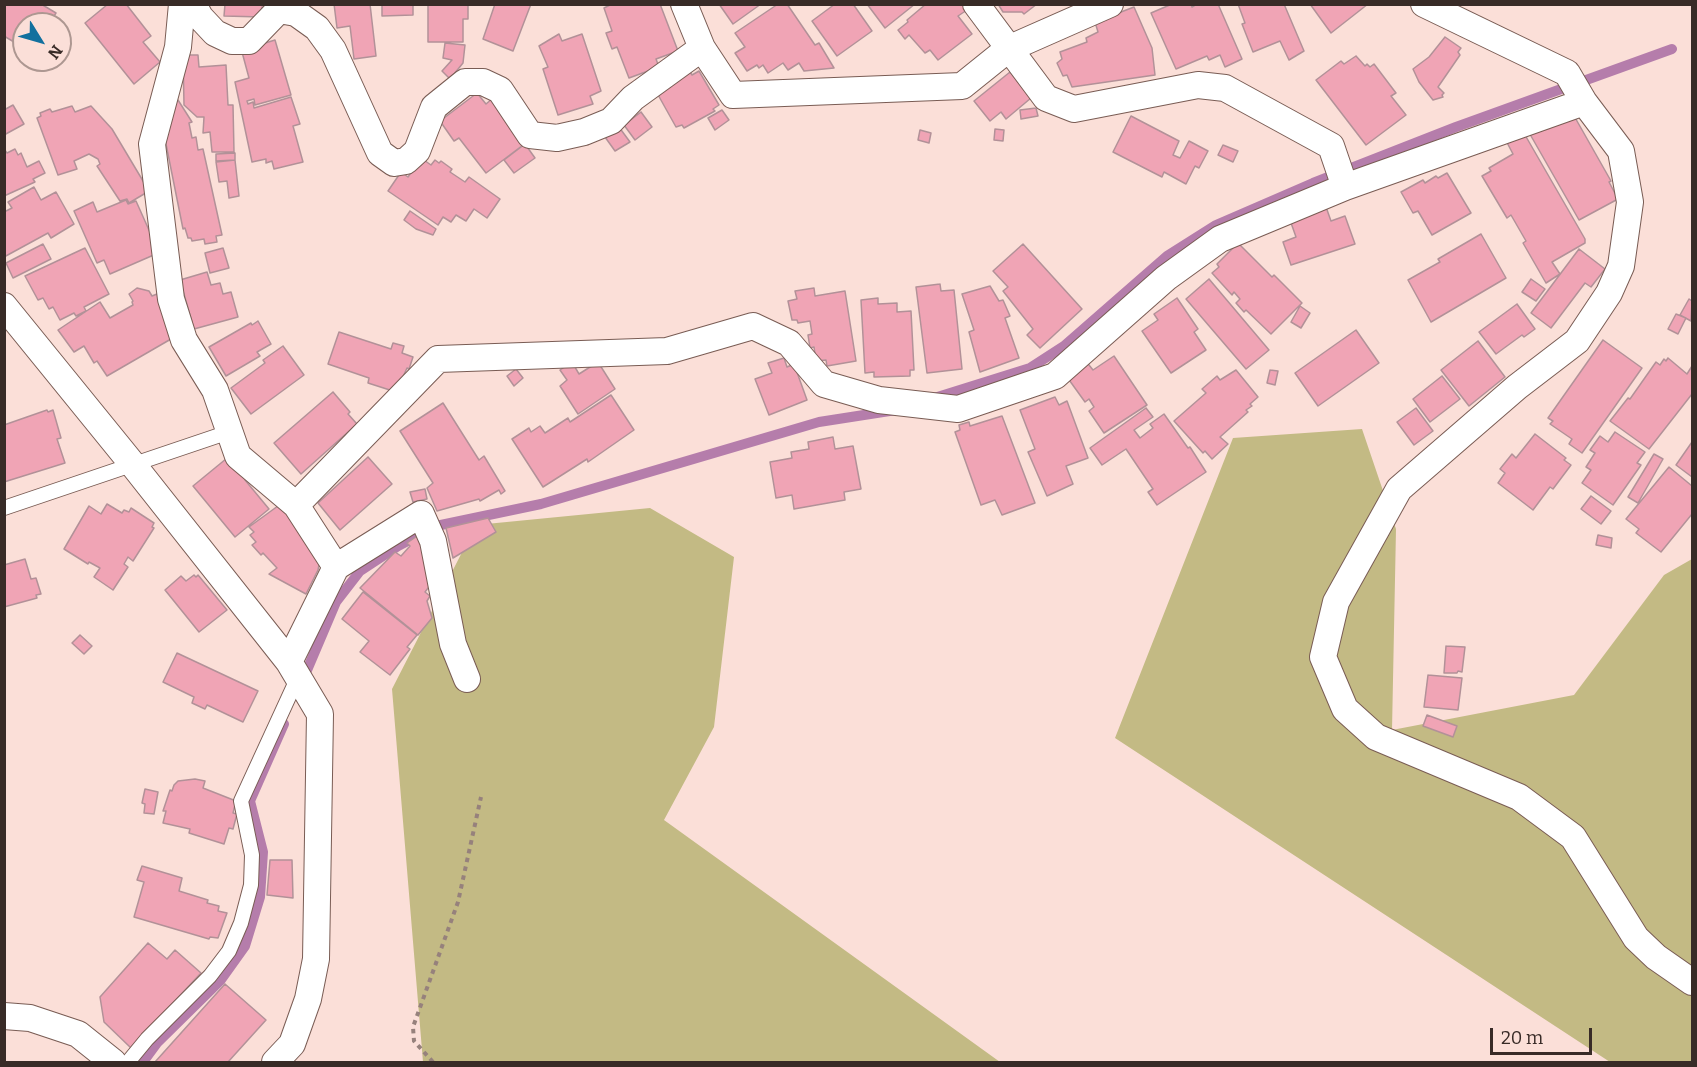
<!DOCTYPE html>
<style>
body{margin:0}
#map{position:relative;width:1697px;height:1067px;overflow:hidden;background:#fbdfd8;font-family:Bitter,serif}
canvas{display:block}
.frame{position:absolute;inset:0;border:6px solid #382b27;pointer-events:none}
.north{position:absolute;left:12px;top:12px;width:60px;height:60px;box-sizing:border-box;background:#fbdfd8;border:2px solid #ad9791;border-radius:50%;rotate:127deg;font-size:16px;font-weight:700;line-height:24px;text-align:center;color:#382b27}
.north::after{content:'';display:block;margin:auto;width:21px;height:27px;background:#12709e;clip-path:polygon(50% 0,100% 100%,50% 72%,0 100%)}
.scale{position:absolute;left:1490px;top:1028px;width:102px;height:27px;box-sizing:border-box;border:3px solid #382b27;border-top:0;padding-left:8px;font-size:18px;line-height:21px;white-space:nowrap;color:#382b27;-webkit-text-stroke:4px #fbdfd8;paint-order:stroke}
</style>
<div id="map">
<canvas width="1697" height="1067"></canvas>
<div class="frame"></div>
<div class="north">N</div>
<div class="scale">20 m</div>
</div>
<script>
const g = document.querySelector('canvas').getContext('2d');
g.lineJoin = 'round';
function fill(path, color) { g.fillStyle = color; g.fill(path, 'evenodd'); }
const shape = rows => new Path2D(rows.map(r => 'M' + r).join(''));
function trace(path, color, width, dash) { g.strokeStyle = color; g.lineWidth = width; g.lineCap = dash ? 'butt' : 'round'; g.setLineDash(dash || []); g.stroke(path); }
const green = shape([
 [1362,429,1396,529,1392,730,1574,695,1664,575,1692,559,1692,1062,1610,1062,1115,738,1233,438],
 [650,508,734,557,714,727,664,820,1000,1062,423,1062,392,689,476,525]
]);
const stream = shape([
 [931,399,1030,368,1064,346,1167,256,1216,225,1313,183,1456,127,1672,49],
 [302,682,336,602,360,571,398,546,436,526,541,504,819,422,896,410],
 [143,1062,157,1043,220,981,245,946,260,897,263,852,250,801,284,724]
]);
const building = shape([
 [4,4,41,4,56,13,49,24,24,24,24,48,4,36,4,4],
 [108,4,126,4,151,36,143,42,160,62,134,84,85,23,108,4],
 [225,4,267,4,266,7,262,7,262,17,224,16,225,4],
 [334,4,370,4,376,56,354,59,350,26,337,28,334,4],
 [382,4,413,4,413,15,382,16,382,4],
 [428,4,468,4,468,19,463,19,463,42,428,42,428,4],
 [495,4,531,4,513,51,483,39,495,4],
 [612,4,660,4,678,51,656,59,659,67,629,78,617,47,612,49,606,33,612,31,604,8,612,4],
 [719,4,761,4,733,24,719,4],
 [778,4,787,4,815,45,819,43,834,68,804,71,799,63,788,70,783,63,768,73,763,65,759,68,757,65,747,71,735,53,745,47,735,33,778,4],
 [835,4,853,4,872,31,837,56,812,21,835,4],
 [867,4,915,4,885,28,867,4],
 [926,4,963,4,967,10,958,16,972,34,938,60,930,50,925,53,909,35,905,39,898,30,908,22,907,20,926,4],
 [998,4,1037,4,1024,14,1022,12,1003,12,998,4],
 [1172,4,1191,4,1192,7,1197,4,1218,4,1242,59,1225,67,1220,55,1209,60,1207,56,1176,69,1151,13,1172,4],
 [1238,4,1284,4,1304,51,1289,60,1280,41,1253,52,1242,24,1245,23,1238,4],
 [1310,4,1368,4,1331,33,1310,4],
 [1134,7,1152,48,1155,75,1072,87,1067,75,1063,76,1057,63,1062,59,1060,52,1087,42,1086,38,1098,32,1095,22,1134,7],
 [559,34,562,41,582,34,601,91,590,96,593,104,558,115,543,69,548,67,539,46,559,34],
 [1445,37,1461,48,1458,52,1460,55,1438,87,1444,93,1442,95,1443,97,1433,100,1419,82,1413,69,1429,57,1445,37],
 [275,40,291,95,255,105,254,99,247,101,248,104,253,102,254,108,291,97,300,124,293,126,303,162,274,169,272,161,266,163,266,159,252,162,235,82,249,78,242,52,252,47,275,40],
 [445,43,465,45,463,63,450,79,442,71,452,60,443,58,445,43],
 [183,55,198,55,199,67,226,65,228,105,233,105,234,152,212,152,210,132,203,133,204,117,197,117,184,105,183,55],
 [1356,56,1365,66,1367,64,1370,67,1374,64,1396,93,1391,96,1406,115,1366,145,1316,80,1341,61,1344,64,1356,56],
 [689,70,692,75,699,71,719,105,713,109,715,111,684,128,682,125,676,127,657,93,689,70],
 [1010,72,1031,98,1006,119,1001,112,990,121,974,101,1010,72],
 [477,93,486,104,493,98,527,142,486,173,459,138,454,141,440,121,477,93],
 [178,100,192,122,189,123,192,138,196,137,198,150,203,149,222,235,216,236,217,242,205,244,204,239,192,241,191,238,188,238,185,228,183,229,165,139,169,108,178,100],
 [13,105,24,124,4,135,4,110,13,105],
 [72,106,75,112,91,106,112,129,149,191,129,203,127,199,120,201,97,166,100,164,98,159,89,154,74,161,77,169,58,175,37,118,41,116,40,113,50,109,52,112,72,106],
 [1036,108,1038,116,1021,119,1020,110,1036,108],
 [722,110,729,120,715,130,708,118,722,110],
 [641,112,652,127,635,140,624,125,641,112],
 [1573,114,1611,181,1609,182,1618,199,1579,220,1527,129,1573,114],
 [1131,116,1179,141,1173,155,1180,158,1189,141,1208,151,1199,168,1195,166,1186,184,1164,172,1162,177,1113,152,1131,116],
 [616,123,630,142,615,151,605,137,616,123],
 [1521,128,1585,239,1585,243,1552,262,1560,274,1546,283,1523,243,1526,241,1511,215,1507,218,1482,176,1491,171,1489,168,1513,154,1503,135,1521,128],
 [995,129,1004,130,1003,141,994,140,995,129],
 [920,130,931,133,929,143,918,140,920,130],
 [525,144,535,158,514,173,504,160,525,144],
 [1223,145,1238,151,1233,162,1218,155,1223,145],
 [4,149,7,153,15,149,18,155,21,153,27,167,39,161,45,173,33,179,35,182,4,196,4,149],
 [235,153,235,160,216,161,216,154,235,153],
 [421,158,431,165,435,160,439,163,441,161,452,169,450,172,465,182,469,177,500,199,487,218,474,209,466,221,456,215,451,222,443,217,438,225,388,191,401,172,408,177,421,158],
 [235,160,239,196,229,198,227,181,219,182,216,162,235,160],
 [1447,173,1471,213,1432,235,1418,211,1413,213,1401,192,1423,180,1425,183,1436,176,1438,178,1447,173],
 [34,187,41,200,56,192,74,224,51,238,48,233,4,257,4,212,12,208,8,202,34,187],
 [126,200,128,204,136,201,157,248,156,254,110,274,104,260,97,263,74,211,93,202,97,212,126,200],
 [1326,207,1331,221,1345,216,1355,244,1291,265,1283,242,1296,237,1290,220,1326,207],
 [410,211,436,229,433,235,416,229,404,220,410,211],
 [1481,234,1506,278,1431,322,1408,280,1440,262,1438,259,1481,234],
 [1238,243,1272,277,1274,275,1302,303,1271,334,1246,310,1244,312,1236,303,1240,299,1234,292,1232,295,1212,273,1219,267,1217,264,1238,243],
 [43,244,51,259,13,278,6,263,43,244],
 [1023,244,1082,309,1040,348,1027,335,1033,329,1003,291,1008,287,993,271,1023,244],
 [85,248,109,294,84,307,86,311,76,316,74,313,60,320,53,307,49,309,43,298,38,300,25,276,85,248],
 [223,248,229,268,210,273,205,253,223,248],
 [1579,249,1605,269,1591,287,1585,283,1551,328,1531,313,1579,249],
 [207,272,211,285,220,283,223,294,231,292,238,317,194,329,180,280,207,272],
 [1209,279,1269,350,1246,369,1186,299,1209,279],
 [1531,279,1545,289,1536,301,1522,292,1531,279],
 [940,284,941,291,954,290,962,369,927,373,916,287,940,284],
 [990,286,999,301,1003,300,1010,316,1005,318,1019,358,980,372,969,332,974,330,962,294,990,286],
 [137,288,149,291,152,296,157,294,168,316,171,339,107,376,97,361,94,363,84,346,74,352,58,330,100,302,110,318,133,305,132,302,133,301,129,294,137,288],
 [814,288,815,296,845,291,856,361,827,366,826,360,816,361,814,347,810,348,808,335,812,334,810,321,798,323,797,320,792,320,788,301,797,299,795,291,814,288],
 [878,298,878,304,897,303,897,312,911,311,914,370,910,370,910,376,874,377,874,372,865,373,861,300,878,298],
 [1177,298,1198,329,1194,332,1206,350,1171,373,1142,331,1158,320,1154,314,1177,298],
 [1689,299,1692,301,1691,321,1680,315,1689,299],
 [1517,304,1535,329,1524,337,1522,335,1496,354,1479,332,1517,304],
 [1300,306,1310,313,1301,328,1291,322,1300,306],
 [1676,314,1686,318,1678,334,1668,329,1676,314],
 [258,321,271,344,257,352,260,356,226,376,209,347,251,323,252,325,258,321],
 [1356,330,1379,363,1318,406,1295,373,1356,330],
 [339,332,391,349,393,343,404,346,402,353,413,357,409,369,407,368,396,392,368,383,369,378,328,364,339,332],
 [1603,340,1642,368,1582,453,1569,444,1572,439,1550,424,1553,421,1548,418,1603,340],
 [1478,341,1505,377,1469,406,1441,370,1478,341],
 [283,346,304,375,251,414,231,388,265,363,263,360,283,346],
 [1114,356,1147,405,1104,433,1089,411,1094,407,1089,399,1085,402,1067,377,1085,360,1093,370,1114,356],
 [784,358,787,367,794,364,807,400,769,415,755,379,772,373,768,363,784,358],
 [1668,358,1687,374,1692,366,1692,394,1649,449,1610,421,1628,398,1630,399,1656,362,1660,365,1664,359,1666,361,1668,358],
 [572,362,579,374,598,362,615,389,578,414,560,386,567,380,560,370,572,362],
 [516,369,523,378,514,386,507,376,516,369],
 [1236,370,1258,397,1250,404,1252,406,1246,410,1248,412,1220,437,1228,444,1212,459,1205,451,1203,453,1174,421,1206,393,1202,389,1217,376,1220,380,1236,370],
 [1270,370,1278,371,1275,385,1267,383,1270,370],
 [1442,376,1460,399,1430,422,1413,399,1442,376],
 [333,392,350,412,348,414,357,424,301,474,274,443,333,392],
 [611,395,634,430,588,462,587,459,543,487,512,439,529,428,531,432,540,426,545,433,568,418,570,422,611,395],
 [1055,397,1059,405,1067,401,1088,458,1066,466,1073,484,1047,496,1028,452,1035,449,1020,410,1055,397],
 [443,403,479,460,484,456,505,491,501,494,499,490,480,501,479,499,437,511,427,488,433,483,400,431,443,403],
 [1146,408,1153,417,1134,430,1140,438,1153,428,1150,424,1164,414,1188,448,1190,447,1206,472,1157,505,1148,492,1153,489,1126,449,1102,465,1090,448,1146,408],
 [1416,408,1433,431,1414,445,1397,422,1416,408],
 [47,410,48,412,53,410,61,438,57,439,65,463,4,482,4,425,47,410],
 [1002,416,1035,503,1002,515,995,500,981,505,955,432,960,430,959,425,969,422,970,426,1002,416],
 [1615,432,1645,452,1637,463,1641,465,1613,505,1582,483,1591,470,1586,467,1595,453,1590,450,1600,436,1608,442,1615,432],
 [1535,434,1566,458,1564,460,1571,465,1553,489,1550,487,1533,510,1498,483,1505,473,1500,469,1512,454,1516,458,1535,434],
 [833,437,835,449,853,446,861,489,844,492,845,500,794,509,792,495,776,498,770,462,792,458,791,452,809,449,808,442,833,437],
 [1692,442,1692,477,1676,465,1692,442],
 [232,454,250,476,245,480,269,509,235,537,193,486,232,454],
 [1654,454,1663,459,1638,503,1628,497,1654,454],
 [368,457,392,484,340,530,318,503,368,457],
 [1669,467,1692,486,1692,514,1661,552,1636,533,1639,529,1626,519,1669,467],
 [425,489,427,499,413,502,410,492,425,489],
 [1591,496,1611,511,1601,524,1581,509,1591,496],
 [282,503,321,555,318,570,306,594,269,574,277,568,263,553,261,555,252,545,256,542,250,535,254,532,249,527,282,503],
 [107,504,122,513,124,510,129,512,131,508,154,523,152,527,154,528,133,561,128,557,124,564,128,567,113,590,94,577,100,568,89,562,88,564,64,549,89,506,101,514,107,504],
 [488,518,496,532,453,558,446,528,488,518],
 [423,532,435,579,425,592,430,596,427,601,432,618,418,635,360,588,395,552,401,556,410,546,407,543,423,532],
 [1598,535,1612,538,1611,548,1596,545,1598,535],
 [25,559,31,579,36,578,41,594,36,595,37,598,4,607,4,565,25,559],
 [194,575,196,577,198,575,227,610,199,632,165,590,181,576,186,581,194,575],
 [363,592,417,635,407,647,410,649,390,675,360,652,369,641,342,619,363,592],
 [80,635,92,646,84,654,72,643,80,635],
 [1446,646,1465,647,1462,672,1458,671,1457,673,1444,673,1446,646],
 [177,653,258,691,243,722,207,705,205,709,192,703,194,697,163,682,177,653],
 [1428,675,1462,678,1458,710,1424,707,1428,675],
 [1427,715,1457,726,1453,737,1423,726,1427,715],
 [195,779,205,781,203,788,236,801,233,813,237,814,233,829,229,828,224,844,189,833,190,829,163,823,166,811,163,811,170,790,172,791,174,785,178,781,195,779],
 [145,789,158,792,154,814,144,813,145,804,142,803,145,789],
 [270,860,292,860,293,898,267,895,270,860],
 [142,866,182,878,179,891,208,900,207,903,219,906,218,911,227,913,218,938,210,937,209,939,134,917,144,882,137,880,142,866],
 [148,943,167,959,175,950,201,973,131,1048,104,1022,100,997,148,943],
 [225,984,266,1020,228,1062,155,1062,225,984]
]);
const path = shape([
 [433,1062,414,1041,413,1027,458,902,481,797]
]);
const lane = shape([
 [4,508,229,432],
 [128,1062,147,1039,210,976,229,951,241,923,251,885,252,855,241,801,298,677]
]);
const street = shape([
 [182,4,178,47,152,144,171,299,184,340,215,390,238,456,296,505,336,567,289,662],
 [193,4,200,17,215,33,232,41,249,41,279,10,296,13,317,28,333,50,380,153,394,163,406,161,417,151,434,107,465,82,483,82,500,90,530,135,557,138,584,132,611,121,633,98,702,48],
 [684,4,702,48,733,95,962,86,1008,49,1110,4],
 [976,4,1046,98,1074,109,1198,85,1225,88,1331,146,1345,187],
 [1424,4,1567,73,1584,102,1621,151,1630,202,1621,266,1609,293,1577,341,1517,387,1399,489,1336,602,1323,657,1345,709,1376,737,1519,797,1573,837,1636,938,1656,957,1692,982],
 [4,306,134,466,289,662,320,714,316,959,308,999,292,1044,275,1062],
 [296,505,438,359,667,351,753,326,789,343,824,384,879,400,958,409,1055,376,1166,278,1220,239,1345,187,1584,102],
 [336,567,421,514,433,541,453,644,467,679],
 [4,1016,30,1018,78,1034,113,1062]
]);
fill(green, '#c3ba84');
trace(stream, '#b57dab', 10);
fill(building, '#f0a4b5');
trace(building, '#b29198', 1.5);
trace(lane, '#795c54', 16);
trace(street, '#795c54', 28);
trace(path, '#96817c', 4, [4.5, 4.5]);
trace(lane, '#fff', 14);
trace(street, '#fff', 26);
</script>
